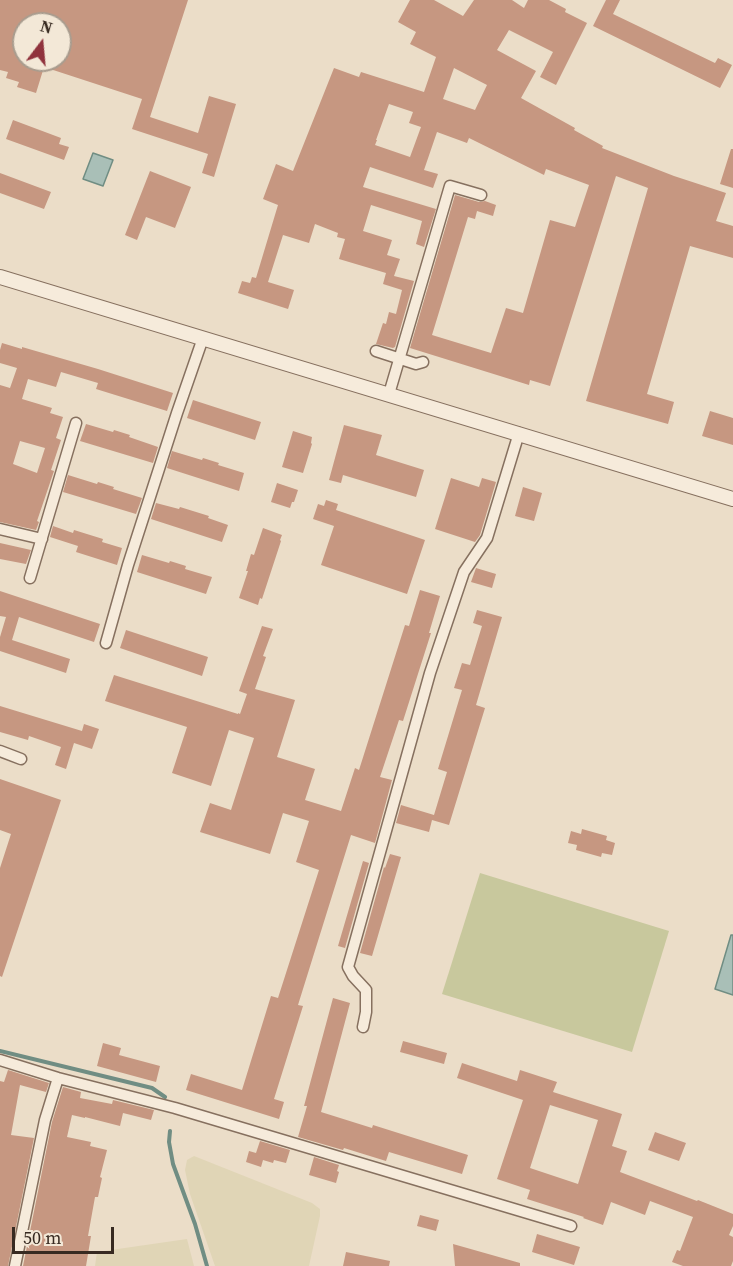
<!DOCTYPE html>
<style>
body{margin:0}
#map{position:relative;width:733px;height:1266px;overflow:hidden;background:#ebddc8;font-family:"Source Serif 4",serif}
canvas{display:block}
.north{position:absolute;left:12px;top:12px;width:60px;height:60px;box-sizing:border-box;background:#f3e8d7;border:2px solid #a89c8e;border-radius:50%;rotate:16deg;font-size:16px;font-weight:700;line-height:24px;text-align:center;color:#372a21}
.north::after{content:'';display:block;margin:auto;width:21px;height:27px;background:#90333d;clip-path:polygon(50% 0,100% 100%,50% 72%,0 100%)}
.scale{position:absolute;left:12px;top:1227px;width:102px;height:27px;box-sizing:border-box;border:3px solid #372a21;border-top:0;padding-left:8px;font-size:18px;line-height:21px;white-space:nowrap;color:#372a21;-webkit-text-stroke:4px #f3e8d7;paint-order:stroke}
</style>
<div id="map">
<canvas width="733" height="1266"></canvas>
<div class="north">N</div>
<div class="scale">50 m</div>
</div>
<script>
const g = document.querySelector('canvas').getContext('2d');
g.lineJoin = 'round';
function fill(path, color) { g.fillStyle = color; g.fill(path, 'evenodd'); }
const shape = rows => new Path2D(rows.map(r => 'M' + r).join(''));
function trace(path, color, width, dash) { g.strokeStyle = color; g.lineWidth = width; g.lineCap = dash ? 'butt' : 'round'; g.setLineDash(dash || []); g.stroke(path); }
const farmland = shape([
 [194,1156,312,1203,320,1209,320,1216,309,1266,215,1266,190,1194,185,1170,187,1160],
 [187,1239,194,1266,95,1266,97,1252]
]);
const green = shape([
 [480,873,669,931,632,1052,442,994]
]);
const water = shape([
 [93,153,113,160,103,186,83,179,93,153],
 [731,935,733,935,733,995,715,989,731,935]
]);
const stream = shape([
 [0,1051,152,1088,165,1097],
 [170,1131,169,1142,173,1164,195,1224,207,1266]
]);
const building = shape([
 [0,0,188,0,150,117,198,133,209,96,236,104,214,177,202,173,208,154,132,129,142,99,44,67,36,93,17,87,19,82,6,78,8,72,0,70],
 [24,24,60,24,60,60,24,60],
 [410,0,434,0,463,16,474,0,512,0,524,8,528,0,549,0,566,9,565,12,587,23,556,85,540,77,553,52,509,30,497,50,536,71,521,98,575,128,574,130,603,146,602,148,674,176,726,193,716,221,733,226,733,258,690,246,647,394,674,402,668,424,586,401,648,188,616,176,550,386,530,380,529,385,410,348,455,195,479,202,485,201,496,205,493,216,477,211,475,219,468,217,432,335,491,353,506,308,523,313,550,220,575,227,589,185,546,169,544,175,469,138,467,143,437,132,424,170,438,174,433,188,370,167,363,187,436,209,424,247,416,244,422,221,371,205,363,231,392,240,387,255,400,259,394,276,414,281,395,347,393,348,376,344,383,323,386,324,389,312,396,314,402,290,383,284,386,273,339,259,345,239,337,237,338,233,315,224,309,243,283,235,268,282,294,290,288,309,238,293,242,281,250,283,252,277,256,278,278,205,263,199,276,164,293,171,334,68,359,77,361,72,424,92,436,57,410,44,416,32,398,22],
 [454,68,487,85,475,110,443,99],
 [389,104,413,112,409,123,421,127,410,157,375,145,377,140,376,140],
 [606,0,620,0,613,14,715,63,718,58,732,65,720,88,593,26],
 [13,120,61,138,59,144,69,147,64,160,6,139],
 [731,149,733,149,733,188,720,184],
 [150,171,191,187,175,228,146,217,137,240,125,235],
 [0,173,51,192,44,209,0,193],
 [2,343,22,349,22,347,98,369,173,393,167,411,96,389,98,383,61,372,56,387,28,379,22,399,52,408,50,413,63,417,56,438,61,440,51,470,54,471,37,521,39,522,36,530,0,522,0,385,10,388,17,368,0,363,0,350],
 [20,441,45,448,37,473,13,464],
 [193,400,261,422,255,440,187,418],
 [710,411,733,418,733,445,702,436],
 [86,424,113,432,114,430,130,435,129,437,158,447,153,463,80,441],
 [344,425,382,435,376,455,424,470,416,497,343,475,341,483,329,480],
 [293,431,312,437,311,443,312,444,303,473,282,467],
 [172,451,202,460,203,458,219,463,218,465,244,473,239,491,167,468],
 [68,475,97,484,98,482,114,487,113,489,142,498,136,514,63,492],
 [451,478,479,487,482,478,496,482,480,535,475,542,435,529],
 [277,483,298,490,294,502,292,502,290,508,271,502],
 [523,487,542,493,534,521,515,516],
 [326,500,338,504,336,510,425,540,407,594,321,565,334,526,313,519,318,504,324,506],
 [156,503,179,509,180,507,209,516,208,518,228,525,222,542,151,519],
 [53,526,73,533,74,530,103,539,102,542,122,548,117,565,76,552,78,546,50,537],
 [263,528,282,535,280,540,281,541,262,599,260,598,258,605,239,598,248,571,246,571,251,554,254,555],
 [0,543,31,550,26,564,0,559],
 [142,555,169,563,170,561,186,566,185,569,212,577,206,594,137,572],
 [476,568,496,574,492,588,471,582],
 [420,590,440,596,429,633,431,633,403,721,399,720,380,777,392,780,375,843,351,835,298,1005,303,1006,274,1099,284,1102,279,1119,186,1090,191,1074,242,1090,271,996,278,998,319,870,296,862,309,821,283,813,270,854,200,832,210,803,231,810,254,738,229,730,211,786,172,773,187,727,105,701,114,675,238,714,238,713,240,714,247,694,239,691,262,626,273,629,263,656,266,657,255,689,295,700,277,757,315,769,305,800,341,811,355,768,359,770,405,625,409,626],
 [0,591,100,624,94,642,19,617,12,640,70,659,66,673,0,651,0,637,6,617,0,616],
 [477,610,502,617,476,705,485,708,449,825,432,820,429,832,396,823,401,805,434,815,447,772,438,769,462,690,454,688,462,663,470,665,482,626,473,623],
 [126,630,208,657,202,676,120,648],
 [0,706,82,731,84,724,99,729,92,749,74,743,66,769,55,765,61,747,29,736,28,740,0,732],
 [0,779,61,800,2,977,0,976,0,868,11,834,0,830],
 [582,829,607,836,606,840,615,843,612,855,602,853,601,857,576,850,577,845,568,843,571,831,581,834],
 [390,854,401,857,372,956,360,953,384,867,385,868],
 [363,861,369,863,345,948,338,946],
 [333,998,350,1003,321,1112,372,1128,373,1125,468,1155,462,1174,389,1152,386,1161,344,1148,343,1150,298,1137,307,1106,304,1106],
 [403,1041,447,1053,444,1064,400,1052],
 [103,1043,121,1048,119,1055,160,1066,156,1082,97,1066],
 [462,1063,517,1081,520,1070,557,1082,553,1092,622,1114,612,1146,627,1151,620,1172,697,1201,698,1200,733,1214,733,1226,729,1235,733,1237,733,1261,731,1266,683,1266,672,1262,677,1250,680,1251,693,1217,650,1201,645,1215,611,1202,603,1225,583,1218,584,1217,527,1199,530,1190,497,1179,523,1100,457,1078],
 [550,1105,598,1120,578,1184,530,1168],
 [8,1070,49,1083,46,1092,20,1085,11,1135,34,1138,8,1266,0,1266,0,1081,4,1082],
 [63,1087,81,1092,80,1098,112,1104,113,1100,154,1110,151,1120,123,1113,120,1126,85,1117,85,1118,72,1115,67,1137,91,1142,90,1146,107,1150,100,1177,102,1178,98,1197,95,1197,88,1236,91,1236,86,1266,23,1266,52,1122],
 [655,1132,686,1143,679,1161,648,1150],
 [260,1141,290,1150,286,1163,274,1160,273,1163,263,1160,261,1167,246,1162,249,1151,256,1153],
 [314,1157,339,1165,337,1171,339,1172,336,1183,309,1175],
 [420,1215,439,1220,436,1231,417,1226],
 [537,1234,580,1247,574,1265,532,1252],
 [453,1244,520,1263,520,1266,455,1266],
 [346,1252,390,1261,389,1266,343,1266]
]);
const minor = shape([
 [376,351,416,364,423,362],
 [389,394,450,186,481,195],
 [0,529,42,539],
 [30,578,76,423],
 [106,643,128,565,177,413,203,338],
 [0,751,21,759],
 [363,1027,366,1012,366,990,353,976,348,967,430,673,464,572,487,538,519,433],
 [0,1060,58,1078,175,1108,571,1226],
 [15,1266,45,1120,58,1078]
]);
const tertiary = shape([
 [0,277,733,499]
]);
fill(farmland, '#e0d5b6');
fill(green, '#c8c89d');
fill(water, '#a9bfb7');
trace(water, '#708d83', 1.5);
trace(stream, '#708d83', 4);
fill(building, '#c69781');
trace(minor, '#86705f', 13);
trace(tertiary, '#86705f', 16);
trace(minor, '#f6ebdb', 10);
trace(tertiary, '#f6ebdb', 14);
</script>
